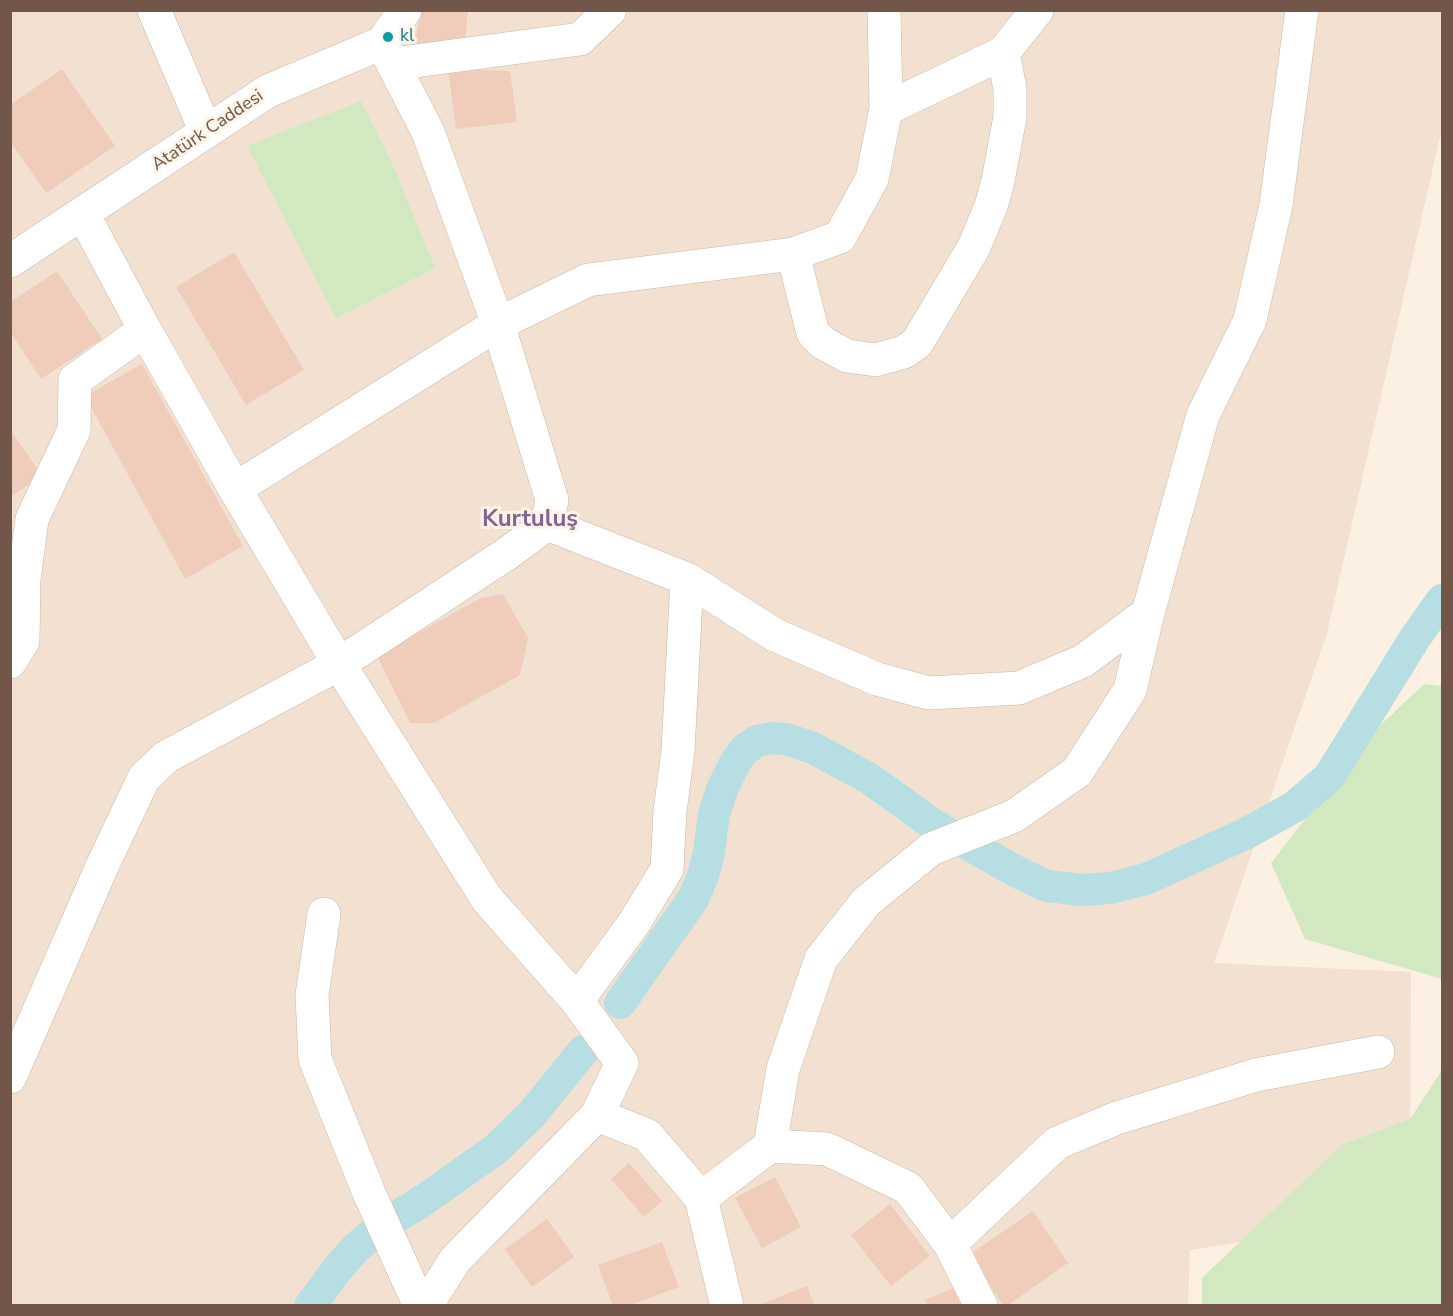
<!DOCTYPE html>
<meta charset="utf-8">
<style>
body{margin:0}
#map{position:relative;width:1453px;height:1316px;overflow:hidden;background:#fbf0e1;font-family:"Nunito Sans",sans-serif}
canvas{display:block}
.frame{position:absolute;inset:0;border:12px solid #715649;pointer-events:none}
</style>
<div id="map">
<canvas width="1453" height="1316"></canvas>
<div class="frame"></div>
</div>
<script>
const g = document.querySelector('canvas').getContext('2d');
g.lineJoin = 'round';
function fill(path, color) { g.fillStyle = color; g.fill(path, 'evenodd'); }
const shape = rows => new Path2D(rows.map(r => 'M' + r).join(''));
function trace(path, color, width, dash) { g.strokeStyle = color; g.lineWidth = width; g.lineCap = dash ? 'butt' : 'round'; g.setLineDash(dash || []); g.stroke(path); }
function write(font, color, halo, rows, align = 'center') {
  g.font = font + ' "Nunito Sans",sans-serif'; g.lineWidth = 6; g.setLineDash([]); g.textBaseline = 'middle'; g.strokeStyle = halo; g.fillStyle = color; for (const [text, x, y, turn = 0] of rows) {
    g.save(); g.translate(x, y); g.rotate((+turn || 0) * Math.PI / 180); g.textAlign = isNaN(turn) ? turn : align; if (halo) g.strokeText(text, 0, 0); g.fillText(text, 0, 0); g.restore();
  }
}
const residential = shape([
 [10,11,1442,11,1442,128,1327,633,1214,963,1411,972,1410,1216,1190,1250,1188,1305,11,1305]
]);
const green = shape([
 [361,101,394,168,435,268,336,318,247,146],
 [1424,684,1442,686,1442,979,1305,939,1271,863,1371,734],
 [1442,1070,1442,1305,1202,1305,1202,1278,1342,1145,1410,1119]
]);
const canal = shape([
 [620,1003,693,899,703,876,709,853,714,814,723,787,735,763,744,750,757,741,771,738,786,739,813,748,870,779,934,825,1017,872,1047,886,1082,890,1110,888,1146,879,1247,833,1294,807,1329,777,1415,638,1442,600],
 [310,1306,339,1267,355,1249,380,1227,424,1200,496,1149,532,1114,583,1051]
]);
const building = shape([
 [422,10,468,10,464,51,412,53],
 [62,69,115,146,46,193,10,141,10,105],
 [448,69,510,71,517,122,456,129],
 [234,252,304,370,246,405,176,287],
 [57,271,102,339,41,379,10,332,10,302],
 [142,364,243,546,185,579,85,396],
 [10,429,42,476,10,497],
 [503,594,528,638,520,675,434,723,410,723,377,656,481,598],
 [629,1163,662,1201,644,1217,611,1179],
 [775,1177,801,1227,762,1248,735,1198],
 [890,1204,930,1256,891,1286,851,1235],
 [1033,1211,1068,1263,1007,1306,1004,1306,969,1255],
 [547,1219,574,1257,532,1287,505,1249],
 [662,1242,679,1287,627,1306,613,1306,598,1265],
 [960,1285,968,1306,927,1306,925,1300],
 [807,1286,815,1306,758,1306,758,1305]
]);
const minor = shape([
 [154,10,206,132],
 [884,10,886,109],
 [393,64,580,39,610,10],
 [793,254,813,333,823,343,847,356,876,360,904,352,917,343,974,247,991,206,998,181,1010,117,1010,89,1003,53],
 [235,489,498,324,588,280,793,254,840,237,872,179,886,109,1003,53,1037,10],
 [547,524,687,579,775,635,877,679,929,693,1019,688,1083,661,1148,613,1203,415,1250,320,1276,205,1302,10],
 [10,662,23,641,24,579,32,519,74,430,75,380,145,330],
 [324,914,312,995,315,1059,369,1193,420,1306],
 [577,1001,634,923,667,869,670,811,678,751,687,579],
 [10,1077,104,862,144,778,166,757,339,664],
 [597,1115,647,1135,701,1198,727,1306],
 [770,1146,827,1149,908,1188,950,1244,981,1306],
 [701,1198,770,1146,783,1069,821,959,866,902,931,849,1014,816,1077,772,1130,690,1148,613],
 [950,1244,1057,1143,1117,1118,1256,1075,1378,1052]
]);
const tertiary = shape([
 [83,214,145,330,235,489,339,664,487,899,577,1001,622,1063,597,1115,455,1260,426,1306],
 [339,664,508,553,547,524,552,500,498,324,428,132,382,43]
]);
const secondary = shape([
 [10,261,268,91,382,43,405,10]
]);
const markers = [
 [388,37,6,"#0f9aa8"]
];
const cultureNames = [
 ["kl",400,37]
];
const streetNames = [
 ["Atatürk Caddesi",208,131,-34]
];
const districtNames = [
 ["Kurtuluş",530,520]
];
fill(residential, '#f2e1d0');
fill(green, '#d2e8c0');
trace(canal, '#b7dfe3', 32);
fill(building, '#f0cdba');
trace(minor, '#cbb7a8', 34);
trace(tertiary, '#cbb7a8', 34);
trace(secondary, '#d1b9a9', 34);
trace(minor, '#fff', 33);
trace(tertiary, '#fff', 33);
trace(secondary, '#fff', 33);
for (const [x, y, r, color] of markers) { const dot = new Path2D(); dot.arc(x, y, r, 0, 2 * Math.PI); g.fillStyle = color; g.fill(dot); trace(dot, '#fef4e7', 2); }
write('18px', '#0d838f', '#fef4e7', cultureNames, 'left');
write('18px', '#715649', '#fef4e7', streetNames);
write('bold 24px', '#826594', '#fef4e7', districtNames);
</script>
